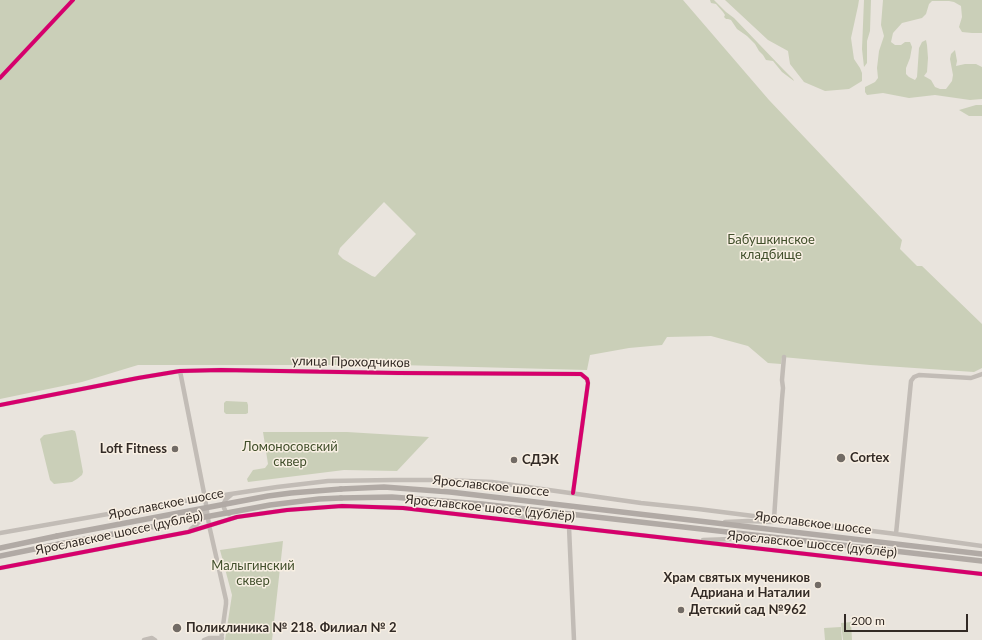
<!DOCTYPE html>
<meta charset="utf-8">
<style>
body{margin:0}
#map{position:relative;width:982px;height:640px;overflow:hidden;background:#e9e4dd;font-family:Lato,sans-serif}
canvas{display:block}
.scale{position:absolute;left:844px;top:614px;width:124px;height:18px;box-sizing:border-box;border:2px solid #322a25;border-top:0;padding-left:5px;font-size:12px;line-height:14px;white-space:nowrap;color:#322a25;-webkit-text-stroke:3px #f8efe3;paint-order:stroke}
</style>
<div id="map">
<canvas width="982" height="640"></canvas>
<div class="scale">200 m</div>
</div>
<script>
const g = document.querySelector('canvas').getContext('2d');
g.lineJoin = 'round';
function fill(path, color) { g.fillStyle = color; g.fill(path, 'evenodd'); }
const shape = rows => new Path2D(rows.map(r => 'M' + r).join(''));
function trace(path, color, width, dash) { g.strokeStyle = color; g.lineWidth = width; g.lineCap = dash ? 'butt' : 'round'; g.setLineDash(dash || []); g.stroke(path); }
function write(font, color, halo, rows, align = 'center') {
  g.font = font + ' Lato,sans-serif'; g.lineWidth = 3; g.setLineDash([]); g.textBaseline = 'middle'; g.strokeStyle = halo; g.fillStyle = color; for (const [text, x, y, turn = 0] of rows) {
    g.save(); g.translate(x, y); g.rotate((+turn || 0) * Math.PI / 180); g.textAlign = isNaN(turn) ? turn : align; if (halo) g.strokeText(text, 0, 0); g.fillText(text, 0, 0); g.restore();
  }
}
const green = shape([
 [0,0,683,0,769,100,902,240,900,249,917,266,922,266,982,324,982,368,974,372,870,365,782,357,781,364,768,363,748,346,711,336,667,337,662,345,629,348,590,355,587,370,399,365,138,365,82,382,0,399],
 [384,202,416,234,375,277,372,276,343,259,338,254,340,248],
 [710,0,714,0,726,12,734,18,782,68,793,79,794,81,782,72,773,61,766,60,763,55,759,51,755,44,747,36,737,29,731,20,728,19,726,19,724,17,725,15,723,12,716,4,711,3],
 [725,0,859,0,858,6,851,38,854,59,860,68,862,73,862,81,849,89,825,91,804,82,790,64,788,51,768,40],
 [864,0,871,0,870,31,867,41,867,63,864,67,862,49],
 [883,0,982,0,982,33,972,33,962,32,959,27,962,17,961,6,954,2,949,1,932,1,929,4,926,14,922,18,902,23,893,33,891,42,895,45,901,45,905,42,910,42,912,47,910,58,906,68,906,74,909,77,915,80,917,77,919,48,922,42,926,40,927,45,928,58,927,72,924,76,931,80,935,87,940,89,946,89,952,81,953,75,950,59,951,54,955,50,957,61,956,66,965,64,976,64,982,67,982,99,970,100,935,95,909,98,883,93,867,95,865,92,865,87,875,82,878,78,877,68,879,51,884,36,881,25],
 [976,105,982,105,982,116,969,116,959,110],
 [226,401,247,402,248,405,248,413,246,414,226,414,224,412,224,403],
 [72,430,75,431,76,434,83,472,82,475,77,479,72,482,54,484,50,480,40,439,44,435],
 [263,432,347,432,429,437,397,471,344,470,248,482,247,479,253,470,265,468,268,464],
 [283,541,272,640,225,640,232,595,220,550],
 [851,622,852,640,843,640,841,623],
 [841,627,842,640,825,640,824,628]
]);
const minor = shape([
 [0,78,73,0],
 [180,371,205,498,209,525,226,600,226,604,221,640],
 [0,405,138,378,180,371,221,370,398,373,581,374,587,379,588,383,573,493],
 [497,508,536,521],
 [229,514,226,512,224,508,224,503,226,499,231,495],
 [774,519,782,399,783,388,782,380,784,357],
 [725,522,748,521,773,522],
 [569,527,574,640],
 [191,529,197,524,201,520,203,516,205,508],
 [0,533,165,504,277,487,328,481,393,480,444,480,492,482,641,503,698,509,896,534,982,546],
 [896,534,911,381,914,377,919,375,971,378,982,374],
 [703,540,760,538],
 [0,568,167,536,188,532,237,517,287,510,342,506,403,508,982,574],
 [144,640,152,638,155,640],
 [204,640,209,638,222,638]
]);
const major = shape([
 [341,489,384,487,450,492,982,554],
 [341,498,392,497,482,504,982,561],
 [0,548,57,536],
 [0,556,59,544]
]);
const majorBridge = shape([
 [57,536,268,496,291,493,341,489],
 [59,544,270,505,319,499,341,498]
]);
const cycleway = shape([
 [0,78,73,0],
 [0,405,138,378,180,371,221,370,398,373,581,374,587,379,588,383,573,493],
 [0,568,167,536,188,532,237,517,287,510,342,506,403,508,982,574]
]);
const markers = [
 [175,449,4,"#726b65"],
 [841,458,5,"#726b65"],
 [514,460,4,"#726b65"],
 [818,585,4,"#726b65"],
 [681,610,4,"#726b65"],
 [177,628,5,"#726b65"]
];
const parkNames = [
 ["Бабушкинское",771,240],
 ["кладбище",771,255],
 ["Ломоносовский",290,447],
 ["сквер",290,462],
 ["Малыгинский",253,566],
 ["сквер",253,581]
];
const streetNames = [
 ["улица Проходчиков",351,362,1],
 ["Ярославское шоссе",491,486,6],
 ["Ярославское шоссе",166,504,-11],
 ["Ярославское шоссе (дублёр)",490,508,6],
 ["Ярославское шоссе",813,523,7],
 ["Ярославское шоссе (дублёр)",119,533,-12],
 ["Ярославское шоссе (дублёр)",812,544,6]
];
const poiNames = [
 ["Loft Fitness",167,449,"right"],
 ["Cortex",850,458],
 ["СДЭК",522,460],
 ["Храм святых мучеников",810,578,"right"],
 ["Адриана и Наталии",810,593,"right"],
 ["Детский сад №962",689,610],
 ["Поликлиника № 218. Филиал № 2",186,628]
];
fill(green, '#cacfb8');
trace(minor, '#c2bcb6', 4.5);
trace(major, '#b1aaa5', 5.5);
trace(majorBridge, '#b1aaa5', 5.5);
trace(cycleway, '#d6006c', 4);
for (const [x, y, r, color] of markers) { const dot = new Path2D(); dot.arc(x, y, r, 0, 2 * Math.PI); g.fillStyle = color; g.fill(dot); trace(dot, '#f8efe3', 1.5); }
write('13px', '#414f2b', '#f8efe3', parkNames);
write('13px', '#322a25', '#f8efe3', streetNames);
write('bold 13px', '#322a25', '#f8efe3', poiNames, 'left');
</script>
